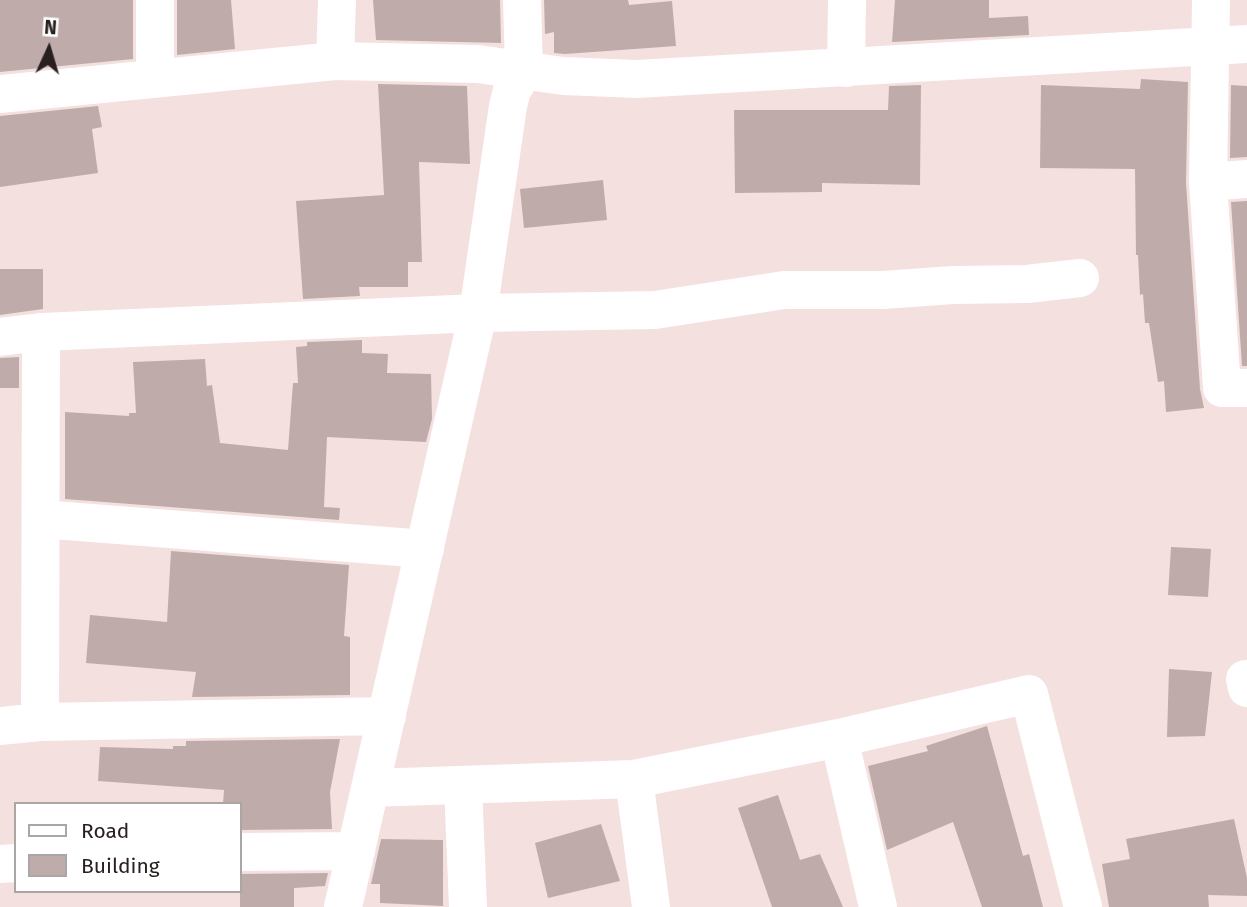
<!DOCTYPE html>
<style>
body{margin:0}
#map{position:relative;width:1247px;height:907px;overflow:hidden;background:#f4e0de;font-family:"Fira Sans",sans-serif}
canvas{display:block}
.legend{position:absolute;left:14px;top:802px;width:228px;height:91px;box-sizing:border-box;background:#fff;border:2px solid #a9a6a5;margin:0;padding:9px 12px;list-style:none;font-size:21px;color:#27201f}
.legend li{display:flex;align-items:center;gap:14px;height:35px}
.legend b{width:35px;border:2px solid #a9a6a5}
.north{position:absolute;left:14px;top:14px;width:70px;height:70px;-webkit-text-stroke:5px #fff;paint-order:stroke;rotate:4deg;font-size:19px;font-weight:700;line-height:28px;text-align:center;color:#27201f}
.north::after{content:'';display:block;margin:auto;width:24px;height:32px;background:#27201f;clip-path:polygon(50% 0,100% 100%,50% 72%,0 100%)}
</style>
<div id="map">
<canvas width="1247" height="907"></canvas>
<ul class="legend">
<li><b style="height:9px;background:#fff"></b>Road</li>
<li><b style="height:19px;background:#bfacaa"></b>Building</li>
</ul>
<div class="north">N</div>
</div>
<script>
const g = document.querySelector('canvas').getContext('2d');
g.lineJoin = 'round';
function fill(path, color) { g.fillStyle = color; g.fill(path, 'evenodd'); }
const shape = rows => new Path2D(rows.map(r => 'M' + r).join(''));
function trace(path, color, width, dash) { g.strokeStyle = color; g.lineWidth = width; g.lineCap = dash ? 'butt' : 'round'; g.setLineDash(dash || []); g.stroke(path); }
const building = shape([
 [0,0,133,0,133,59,0,72],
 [177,0,231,0,235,49,177,55],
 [373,0,500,0,501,43,376,40],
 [544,0,628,0,629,5,672,1,676,46,565,54,554,53,554,32,545,34],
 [895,0,989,0,989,18,1028,16,1029,35,892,42],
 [1141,79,1188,82,1186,183,1200,389,1204,408,1166,412,1164,381,1158,382,1149,323,1145,323,1143,294,1140,295,1138,255,1136,255,1135,169,1040,168,1041,85,1140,89],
 [378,84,467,86,470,164,419,162,422,262,408,262,408,287,359,287,360,296,303,299,296,201,384,195],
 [921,85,920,185,822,183,822,192,735,193,734,110,888,110,889,86],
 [1231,85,1247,86,1247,157,1230,158],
 [98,106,102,127,92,129,98,173,0,187,0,116],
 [603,180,607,220,524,228,520,189],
 [1247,201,1247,366,1242,366,1231,202],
 [0,269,43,269,43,309,0,315],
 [362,340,362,353,388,354,387,373,431,374,432,419,426,442,327,437,324,507,340,508,339,520,65,499,65,412,129,416,129,413,136,413,133,362,205,359,207,386,212,385,220,443,288,450,293,383,298,383,296,347,307,346,307,342],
 [19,357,19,388,0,388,0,358],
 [1171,547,1211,549,1208,597,1168,595],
 [171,551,349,565,344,636,350,637,350,695,192,697,196,672,86,663,90,615,167,622],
 [1169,669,1212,672,1205,736,1167,737],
 [987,726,1023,856,1029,854,1043,907,982,907,953,822,887,850,868,766,928,751,926,746],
 [340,739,330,792,332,829,240,830,240,804,223,804,224,790,98,781,100,747,173,749,173,746,186,746,186,741],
 [778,795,800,860,820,854,843,907,772,907,738,808],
 [1234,819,1247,878,1247,896,1208,895,1209,907,1109,907,1102,864,1130,859,1126,839],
 [601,824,620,881,548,898,535,843],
 [381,839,443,840,443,906,380,903,380,884,371,884],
 [328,873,325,886,294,888,294,907,240,907,240,874]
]);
const street = shape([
 [1211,0,1208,182,1222,388,1247,388],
 [335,61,337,0],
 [846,68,847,0],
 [155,77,155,0],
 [0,94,335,61,478,64,563,76,637,79,1247,44],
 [1208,182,1247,179],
 [0,337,41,332,478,313,655,310,784,290,883,290,953,285,1027,284,1080,278],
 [41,519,425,549],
 [1245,679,1247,688],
 [40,722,41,332],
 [0,726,40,722,387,716],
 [839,738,878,907],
 [634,779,651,907],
 [463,785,468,907],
 [370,788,634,779,839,738,1029,694,1083,907],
 [240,852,356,851],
 [0,864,16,863],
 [343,907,478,313,508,106,512,90,524,71,522,0]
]);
fill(building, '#bfacaa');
trace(street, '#fff', 38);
</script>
